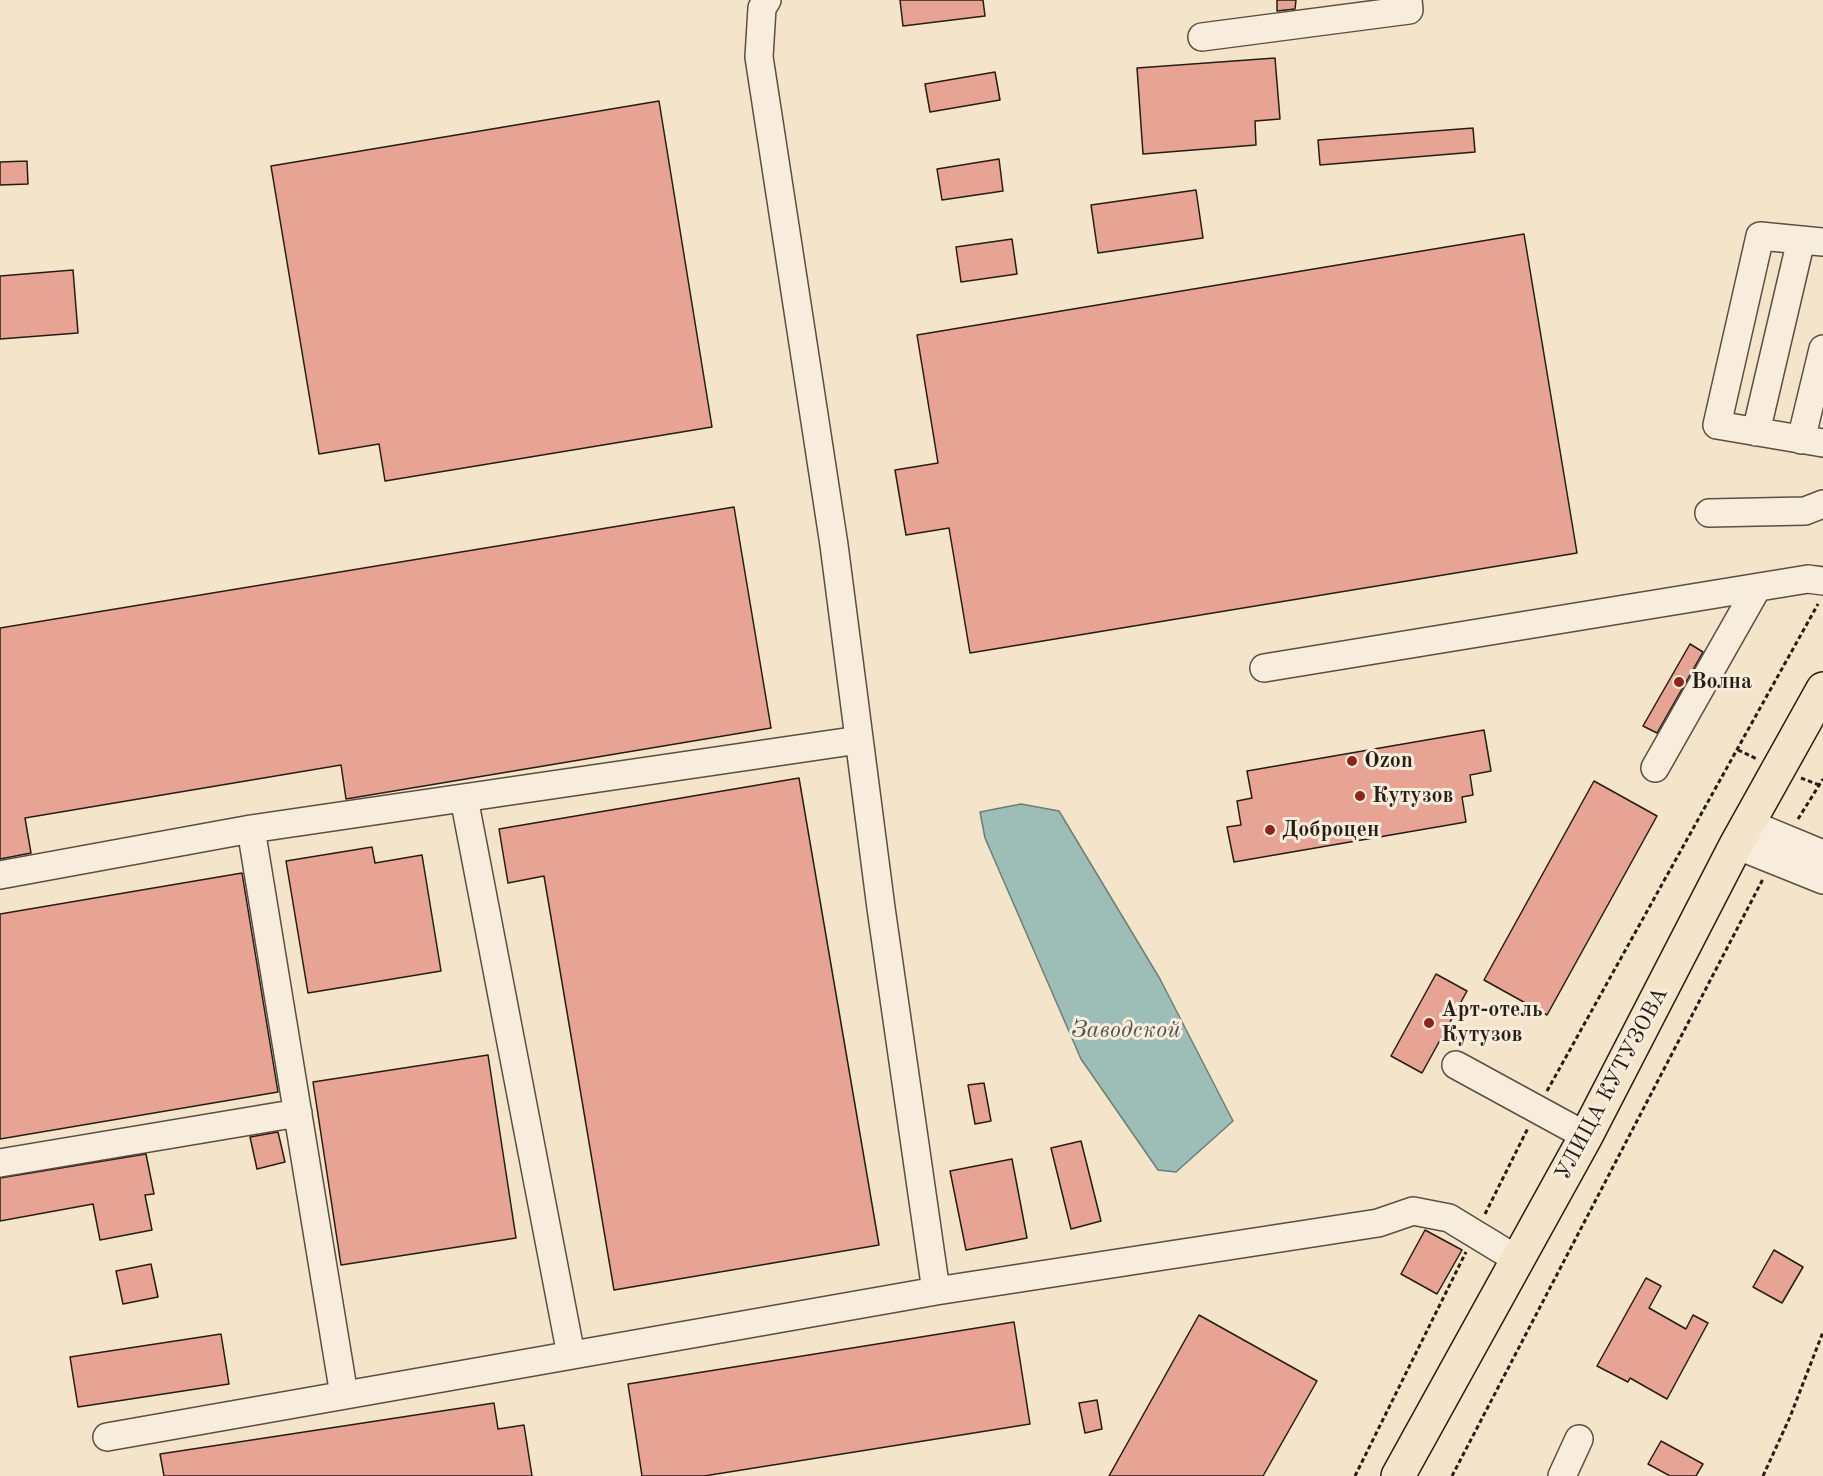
<!DOCTYPE html>
<meta charset="utf-8">
<style>
body{margin:0}
canvas{display:block;background:#f4e4ca}
</style>
<canvas width="1823" height="1476"></canvas>
<script>
const g = document.querySelector('canvas').getContext('2d');
g.lineJoin = 'round';
function fill(path, color) { g.fillStyle = color; g.fill(path, 'evenodd'); }
const shape = rows => new Path2D(rows.map(r => 'M' + r).join(''));
function trace(path, color, width, dash) { g.strokeStyle = color; g.lineWidth = width; g.lineCap = dash ? 'butt' : 'round'; g.setLineDash(dash || []); g.stroke(path); }
function write(font, color, halo, rows, align = 'center') {
  g.font = font + ' "Old Standard TT",serif'; g.lineWidth = 6; g.setLineDash([]); g.textBaseline = 'middle'; g.strokeStyle = halo; g.fillStyle = color; for (const [text, x, y, turn = 0] of rows) {
    g.save(); g.translate(x, y); g.rotate((+turn || 0) * Math.PI / 180); g.textAlign = isNaN(turn) ? turn : align; if (halo) g.strokeText(text, 0, 0); g.fillText(text, 0, 0); g.restore();
  }
}
const water = shape([
 [1021,804,1059,811,1160,979,1233,1121,1176,1172,1158,1170,1081,1059,985,838,980,812,1021,804]
]);
const building = shape([
 [900,0,983,0,985,16,903,26,900,0],
 [1277,0,1296,0,1295,9,1277,11,1277,0],
 [1275,58,1280,119,1255,121,1256,145,1143,154,1137,68,1275,58],
 [995,72,1000,100,930,112,925,84,995,72],
 [659,101,712,427,385,481,379,444,319,454,271,166,659,101],
 [1473,128,1475,152,1320,165,1318,140,1473,128],
 [999,159,1003,191,942,200,937,169,999,159],
 [27,161,28,184,0,185,0,162,27,161],
 [1196,190,1203,238,1098,253,1091,205,1196,190],
 [1524,234,1577,553,970,653,949,528,906,535,895,470,938,463,917,335,1524,234],
 [1012,239,1017,274,961,282,956,247,1012,239],
 [73,270,78,333,0,339,0,276,73,270],
 [734,507,771,728,346,799,341,765,25,818,31,853,0,859,0,628,734,507],
 [1690,644,1703,652,1657,733,1643,726,1690,644],
 [1484,730,1491,771,1470,775,1473,795,1462,797,1466,822,1234,862,1227,827,1241,825,1237,801,1252,798,1247,771,1484,730],
 [799,778,879,1245,614,1290,544,876,508,883,499,829,799,778],
 [1594,781,1657,816,1547,1015,1484,980,1594,781],
 [372,847,375,863,422,855,441,971,308,993,286,861,372,847],
 [242,873,278,1092,0,1139,0,914,242,873],
 [1436,974,1467,991,1422,1073,1391,1056,1436,974],
 [488,1055,516,1238,341,1265,313,1082,488,1055],
 [984,1083,991,1121,975,1124,968,1085,984,1083],
 [278,1132,285,1162,257,1169,250,1137,278,1132],
 [1081,1141,1101,1221,1071,1229,1051,1148,1081,1141],
 [146,1154,154,1194,145,1195,152,1230,100,1240,93,1204,0,1221,0,1178,146,1154],
 [1012,1159,1027,1238,966,1250,950,1171,1012,1159],
 [1425,1230,1462,1250,1437,1294,1401,1274,1425,1230],
 [1774,1250,1803,1267,1782,1303,1753,1287,1774,1250],
 [151,1264,158,1297,123,1304,116,1271,151,1264],
 [1646,1278,1661,1286,1649,1308,1686,1329,1693,1315,1708,1323,1667,1399,1630,1378,1628,1382,1597,1366,1646,1278],
 [1199,1315,1317,1381,1263,1476,1109,1476,1199,1315],
 [1014,1322,1030,1424,704,1476,642,1476,628,1384,1014,1322],
 [221,1334,229,1384,78,1407,70,1357,221,1334],
 [1097,1400,1102,1429,1085,1433,1079,1403,1097,1400],
 [494,1403,498,1429,524,1425,532,1476,164,1476,160,1454,494,1403],
 [1661,1441,1703,1464,1696,1476,1670,1476,1648,1464,1661,1441]
]);
const path = shape([
 [1738,750,1757,759],
 [1801,778,1819,785],
 [1798,819,1823,779],
 [1547,1091,1818,604],
 [1485,1214,1528,1128],
 [1355,1476,1466,1252],
 [1452,1476,1763,879],
 [1763,1476,1790,1417,1823,1332]
]);
const minor = shape([
 [767,0,762,8,759,57,834,545,881,908,936,1291,1378,1223,1413,1211,1449,1218,1518,1260],
 [1202,37,1409,10,1408,0],
 [1823,242,1760,236,1717,425,1823,443],
 [1756,432,1801,240],
 [1801,440,1823,349],
 [1709,513,1805,511,1823,504],
 [1264,668,1808,579,1823,581],
 [1655,768,1757,588],
 [464,798,571,1355],
 [1748,823,1823,854],
 [1736,845,1823,880],
 [0,875,251,829],
 [1456,1065,1586,1136],
 [0,1163,298,1113],
 [344,1395,251,829,859,740],
 [107,1437,936,1291],
 [1562,1476,1579,1439]
]);
const major = shape([
 [1398,1476,1586,1136,1736,845,1823,689]
]);
const markers = [
 [1679,682,6,"#8f2418"],
 [1352,761,6,"#8f2418"],
 [1360,796,6,"#8f2418"],
 [1270,830,6,"#8f2418"],
 [1429,1023,6,"#8f2418"]
];
const poiNames = [
 ["Волна",1691,682],
 ["Ozon",1364,761],
 ["Кутузов",1372,796],
 ["Доброцен",1282,830],
 ["Арт-отель",1441,1010],
 ["Кутузов",1441,1035]
];
const streetNames = [
 ["УЛИЦА КУТУЗОВА",1612,1084,-62]
];
const waterNames = [
 ["Заводской",1126,1031]
];
fill(water, '#9cbeb7');
trace(water, '#6d7e76', 1.5);
fill(building, '#e7a393');
trace(building, '#261d14', 1.5);
trace(minor, '#5a4f42', 30);
trace(major, '#261d14', 36);
trace(path, '#261d14', 3, [4.5, 3]);
trace(minor, '#f8eddd', 27);
trace(major, '#f4e4ca', 33);
for (const [x, y, r, color] of markers) { const dot = new Path2D(); dot.arc(x, y, r, 0, 2 * Math.PI); g.fillStyle = color; g.fill(dot); trace(dot, '#f8eddd', 2); }
write('bold 22px', '#261d14', '#f8eddd', poiNames, 'left');
write('22px', '#261d14', '#f8eddd', streetNames);
write('italic 24px', '#4f554d', '#f8eddd', waterNames);
</script>
